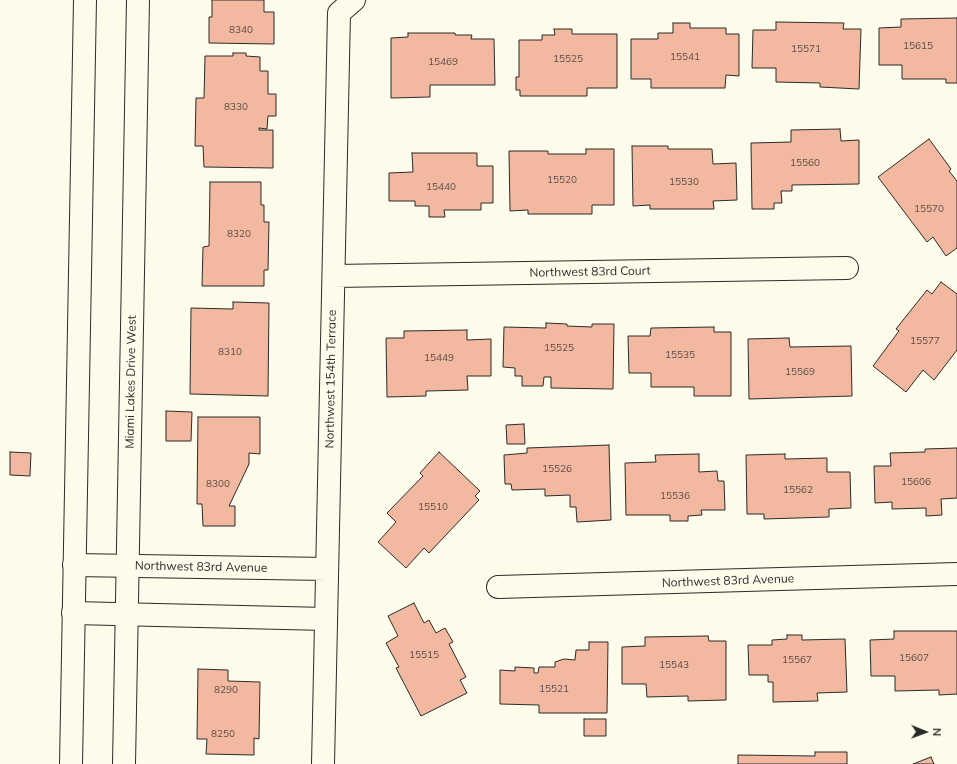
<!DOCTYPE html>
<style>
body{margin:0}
#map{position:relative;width:957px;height:764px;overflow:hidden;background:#fdfbea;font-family:Mulish,sans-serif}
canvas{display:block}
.north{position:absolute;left:905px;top:712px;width:40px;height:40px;-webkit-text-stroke:3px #fdfbea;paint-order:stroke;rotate:91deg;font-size:11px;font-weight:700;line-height:16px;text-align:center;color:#2b2b2b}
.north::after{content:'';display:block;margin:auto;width:14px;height:18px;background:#2b2b2b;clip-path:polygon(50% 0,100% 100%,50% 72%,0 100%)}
</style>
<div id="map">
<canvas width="957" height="764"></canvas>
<div class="north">N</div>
</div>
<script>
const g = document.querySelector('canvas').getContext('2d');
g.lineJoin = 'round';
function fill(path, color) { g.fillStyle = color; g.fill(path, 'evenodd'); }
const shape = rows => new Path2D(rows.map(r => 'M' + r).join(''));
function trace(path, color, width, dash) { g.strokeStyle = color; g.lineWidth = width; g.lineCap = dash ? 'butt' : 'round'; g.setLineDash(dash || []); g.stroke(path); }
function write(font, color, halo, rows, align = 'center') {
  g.font = font + ' Mulish,sans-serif'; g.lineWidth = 3; g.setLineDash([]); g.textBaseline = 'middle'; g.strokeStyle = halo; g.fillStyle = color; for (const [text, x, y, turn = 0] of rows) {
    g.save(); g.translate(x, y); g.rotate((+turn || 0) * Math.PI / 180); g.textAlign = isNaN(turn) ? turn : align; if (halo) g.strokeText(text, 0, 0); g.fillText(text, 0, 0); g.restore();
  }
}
const building = shape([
 [212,0,264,0,264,12,274,12,274,44,209,43,209,17,212,17,212,0],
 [957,18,957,83,946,83,946,79,902,79,902,65,879,65,879,28,901,27,901,19,957,18],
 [776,22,844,23,843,29,861,29,859,89,820,87,820,83,776,82,776,68,752,68,753,30,776,30,776,22],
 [673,23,690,23,690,28,726,28,726,34,739,34,739,76,726,75,725,88,651,88,651,79,631,79,631,39,658,39,658,33,673,33,673,23],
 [554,29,572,29,572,34,617,34,617,88,587,88,587,96,520,96,520,90,516,90,516,77,519,77,519,40,542,40,542,35,555,35,554,29],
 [408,33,455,33,455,35,472,35,471,39,494,39,495,85,430,85,430,97,391,98,391,38,408,37,408,33],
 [233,53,246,53,246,56,260,57,260,71,268,71,268,94,276,94,276,116,268,116,267,129,259,128,259,130,273,130,273,168,204,167,203,146,195,146,196,98,204,98,205,56,233,56,233,53],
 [840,129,841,141,859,140,859,184,792,185,792,191,781,191,782,203,774,203,774,209,752,209,751,143,791,142,791,130,840,129],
 [929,139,951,169,949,171,957,181,957,248,946,256,933,237,927,242,878,177,929,139],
 [632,146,668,146,668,149,712,149,713,164,736,163,737,200,713,201,714,209,650,209,650,205,633,206,632,146],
 [586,149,614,149,614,205,592,205,592,214,528,214,528,210,510,211,509,151,548,151,548,154,586,154,586,149],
 [412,153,477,153,477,166,493,166,493,203,481,203,481,210,444,210,445,217,429,217,429,206,415,206,415,201,389,201,389,173,413,172,412,153],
 [210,182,261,182,261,205,264,205,264,222,269,222,268,270,264,270,264,286,202,286,203,247,209,246,210,182],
 [941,282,957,294,957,350,934,380,923,370,906,392,873,366,899,331,896,329,927,290,932,294,941,282],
 [233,302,269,303,268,396,190,394,191,308,233,309,233,302],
 [546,323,567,324,567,326,592,327,592,324,614,324,613,389,551,388,551,377,544,377,543,386,522,386,522,376,515,376,515,368,503,367,504,327,546,328,546,323],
 [714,327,714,332,731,332,731,396,694,396,694,387,651,387,651,373,629,373,628,336,650,336,651,328,714,327],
 [467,330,467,340,491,339,491,376,467,376,468,390,426,391,426,396,387,397,386,338,404,338,404,331,467,330],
 [789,338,790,347,851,346,852,396,749,399,748,339,789,338],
 [166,411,192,412,191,441,166,441,166,411],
 [198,417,260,417,260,454,249,453,249,464,229,506,235,506,235,526,203,526,202,504,197,504,198,417],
 [524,424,525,444,507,444,506,425,524,424],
 [609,445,611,520,577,522,576,507,570,507,570,495,545,496,545,489,512,490,511,484,505,484,504,455,527,453,527,448,609,445],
 [957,448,957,498,941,499,942,515,926,516,926,508,892,509,892,502,875,503,874,466,891,466,890,453,925,452,925,449,957,448],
 [10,452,31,453,30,476,10,475,10,452],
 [439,452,480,491,475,496,479,500,429,553,424,548,406,568,378,542,396,522,387,513,423,476,420,473,439,452],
 [699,454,699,472,717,471,718,481,724,481,725,510,701,510,702,515,688,516,688,521,670,521,670,515,626,515,625,463,656,462,655,455,699,454],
 [785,454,785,459,827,458,827,472,850,472,851,508,829,509,829,517,764,519,764,514,747,514,746,455,785,454],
 [414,603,424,623,429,620,436,633,445,628,453,642,449,644,466,677,460,680,467,693,421,716,396,668,399,667,386,643,398,636,388,616,414,603],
 [894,631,957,631,957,694,939,695,939,690,895,691,895,676,871,676,870,640,894,639,894,631],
 [787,635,802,635,802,640,845,639,847,692,817,693,818,701,773,702,773,682,768,682,768,675,749,675,748,645,772,645,772,640,787,639,787,635],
 [708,636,709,641,726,641,726,700,688,701,688,696,647,697,646,684,622,684,622,647,645,646,645,637,708,636],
 [589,642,608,642,607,713,539,713,539,705,500,704,500,670,515,671,515,667,534,668,534,673,538,673,539,667,555,667,555,662,564,659,575,660,576,650,589,650,589,642],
 [198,669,228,670,228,681,260,682,259,739,254,738,254,755,206,754,207,739,197,739,198,669],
 [584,719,606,719,606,736,584,736,584,719],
 [815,752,847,752,847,764,738,764,738,755,815,756,815,752],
 [931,757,934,764,913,764,931,757]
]);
const minor = shape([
 [334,276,847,268],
 [74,565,327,569],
 [498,587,957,574],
 [73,613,326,619],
 [323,764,339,13,354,0]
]);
const secondary = shape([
 [71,764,85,0],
 [124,764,138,0]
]);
const numberNames = [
 ["8340",241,30],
 ["15615",918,46],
 ["15571",806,49],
 ["15541",685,57],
 ["15525",568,59],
 ["15469",443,62],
 ["8330",236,107],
 ["15560",805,163],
 ["15520",562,180],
 ["15530",684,182],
 ["15440",441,187],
 ["15570",929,209],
 ["8320",239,234],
 ["15577",925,341],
 ["15525",559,348],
 ["8310",230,352],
 ["15535",680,355],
 ["15449",439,358],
 ["15569",800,372],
 ["15526",557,469],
 ["15606",916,482],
 ["8300",218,484],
 ["15562",798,490],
 ["15536",675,496],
 ["15510",433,507],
 ["15515",424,655],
 ["15607",914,658],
 ["15567",797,660],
 ["15543",674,665],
 ["15521",554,689],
 ["8290",226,690],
 ["8250",223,734]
];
const streetNames = [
 ["Northwest 83rd Court",590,272,-1],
 ["Northwest 154th Terrace",331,379,-89],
 ["Miami Lakes Drive West",131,382,-89],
 ["Northwest 83rd Avenue",201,567,1],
 ["Northwest 83rd Avenue",728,581,-2]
];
fill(building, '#f2b8a0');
trace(building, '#2b2b2b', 1);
trace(minor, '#2b2b2b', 24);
trace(secondary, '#2b2b2b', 24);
trace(minor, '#fdfbea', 22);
trace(secondary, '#fdfbea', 22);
write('10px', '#5d4e48', null, numberNames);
write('12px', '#2b2b2b', '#fdfbea', streetNames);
</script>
